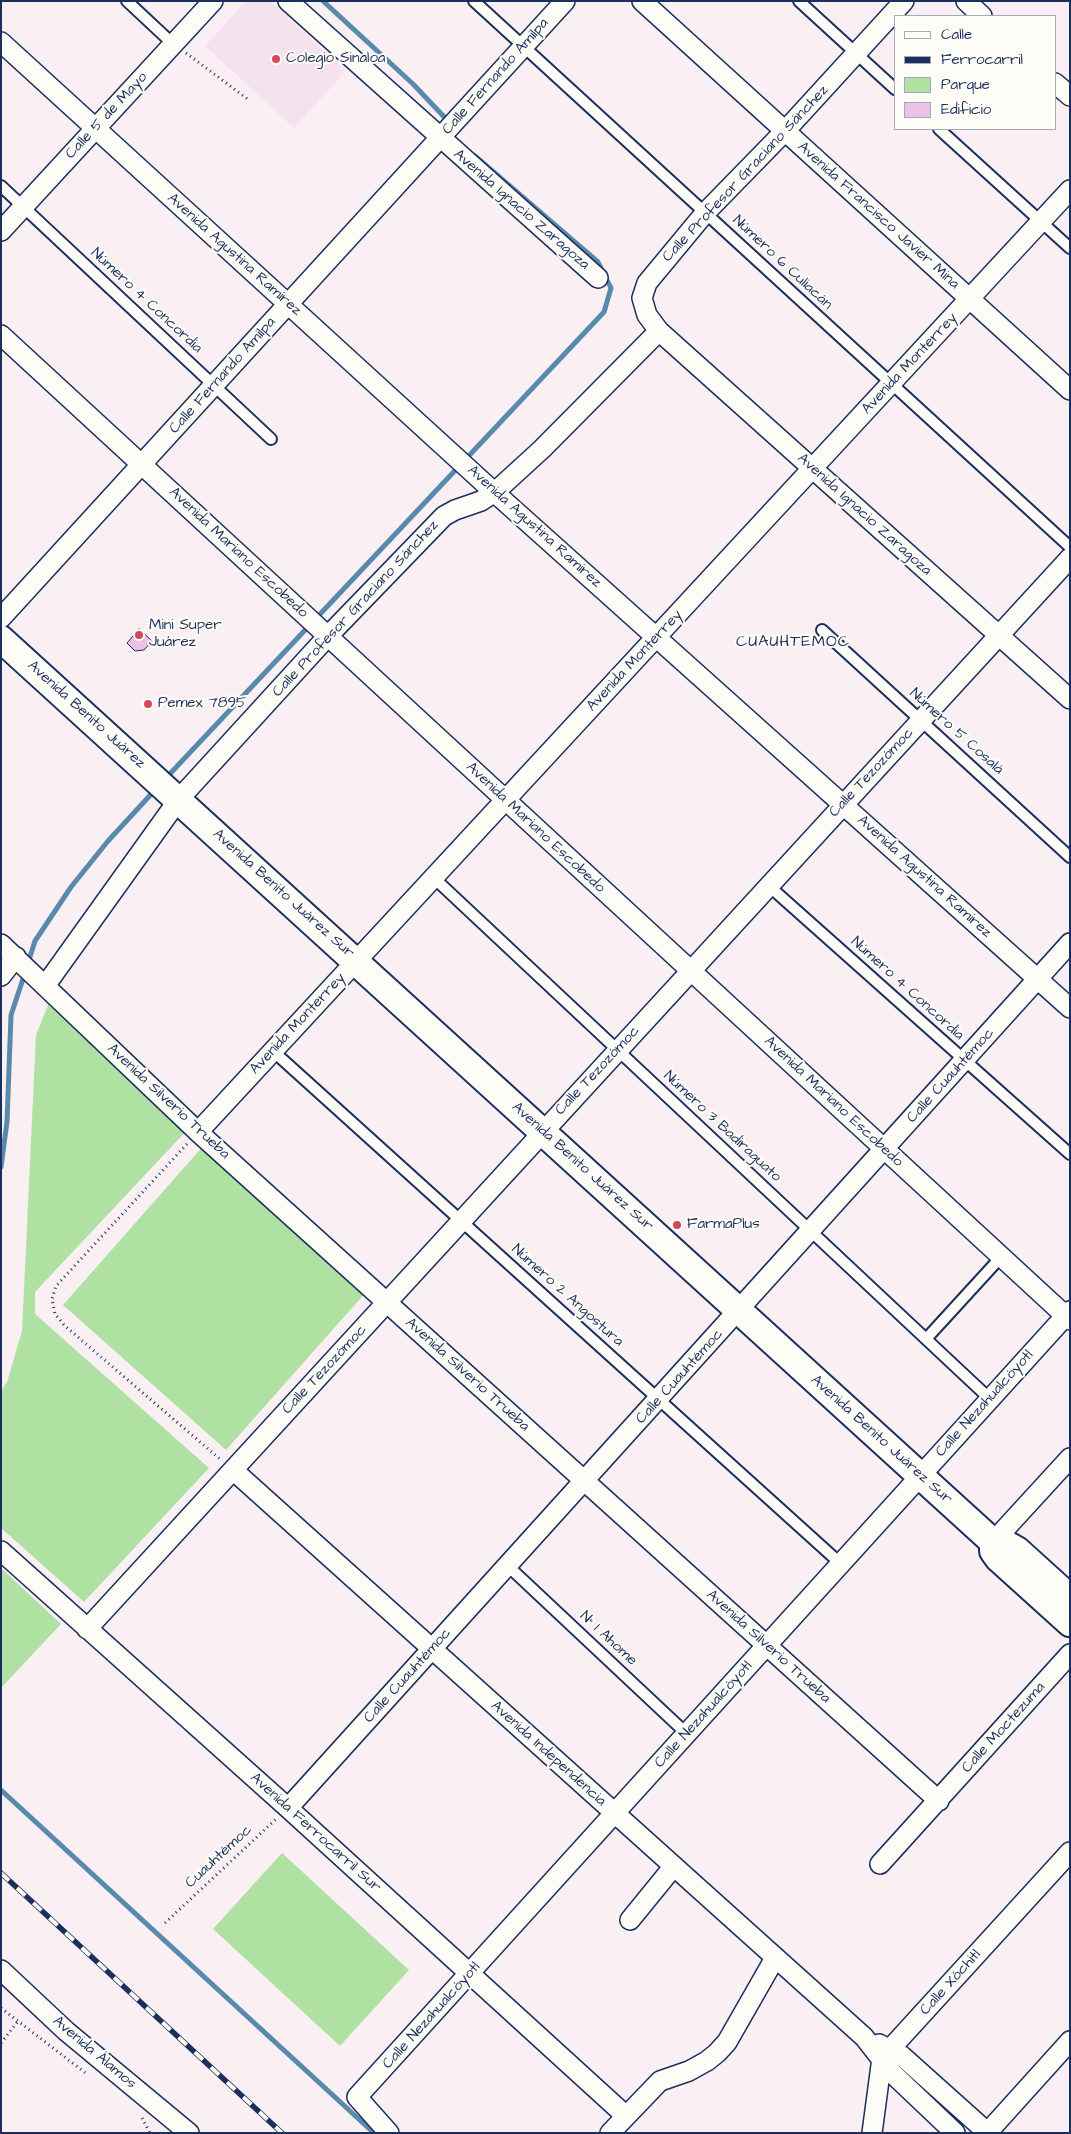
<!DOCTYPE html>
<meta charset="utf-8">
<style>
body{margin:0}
#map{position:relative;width:1071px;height:2134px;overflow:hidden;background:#faf0f3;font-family:"Architects Daughter",sans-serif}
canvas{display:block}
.frame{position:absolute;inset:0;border:2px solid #1b2f5e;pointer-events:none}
.legend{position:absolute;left:894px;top:15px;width:162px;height:115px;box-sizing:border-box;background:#fdfcf7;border:1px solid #a3aaba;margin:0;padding:6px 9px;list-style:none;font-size:15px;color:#1b2f5e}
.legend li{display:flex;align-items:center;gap:10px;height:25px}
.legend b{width:25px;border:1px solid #a3aaba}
</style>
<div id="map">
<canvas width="1071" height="2134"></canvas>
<div class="frame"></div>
<ul class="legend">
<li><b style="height:6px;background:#fdfcf7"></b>Calle</li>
<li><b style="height:6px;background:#1b2f5e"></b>Ferrocarril</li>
<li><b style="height:14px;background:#afe1a2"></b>Parque</li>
<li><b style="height:14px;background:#edc0e5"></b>Edificio</li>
</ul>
</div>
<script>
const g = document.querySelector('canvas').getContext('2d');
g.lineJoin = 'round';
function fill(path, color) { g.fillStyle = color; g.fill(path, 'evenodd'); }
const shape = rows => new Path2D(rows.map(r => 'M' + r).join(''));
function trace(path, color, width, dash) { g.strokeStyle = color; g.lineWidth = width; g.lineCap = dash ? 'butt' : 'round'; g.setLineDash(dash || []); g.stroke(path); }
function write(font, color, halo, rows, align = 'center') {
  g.font = font + ' "Architects Daughter",sans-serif'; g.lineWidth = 4; g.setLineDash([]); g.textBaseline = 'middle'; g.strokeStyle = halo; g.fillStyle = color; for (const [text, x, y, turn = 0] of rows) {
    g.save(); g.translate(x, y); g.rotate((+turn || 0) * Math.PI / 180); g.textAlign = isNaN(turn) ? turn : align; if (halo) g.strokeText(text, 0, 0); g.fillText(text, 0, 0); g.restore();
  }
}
const built = shape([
 [246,1,270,1,346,71,294,128,205,46]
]);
const green = shape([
 [54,990,190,1127,35,1292,35,1314,209,1468,84,1602,1,1528,1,1391,7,1382,22,1331,36,1035],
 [204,1145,367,1291,226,1450,63,1305],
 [1,1568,61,1624,1,1688],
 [282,1853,409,1970,340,2046,213,1929]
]);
const stream = shape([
 [323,1,413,84,449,122],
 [166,778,604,312,611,288,598,262,475,156],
 [28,963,35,941,71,887,108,841,155,790],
 [1,1167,7,1122,11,1015,25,973],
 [1,1790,374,2133]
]);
const building = shape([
 [139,629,152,641,144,650,135,651,127,643,139,629]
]);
const path = shape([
 [186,53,249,100],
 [187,1144,56,1286,52,1299,55,1314,65,1326,221,1460],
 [165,1923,276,1819],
 [1,2008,88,2075],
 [1,2043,19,2020],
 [142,2118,150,2133]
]);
const lane = shape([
 [127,1,173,44],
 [474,1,1070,547],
 [799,1,895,89],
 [939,129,1070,248],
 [1,186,271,439],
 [822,630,1070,857],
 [434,878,990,1399],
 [769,886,1070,1154],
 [273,1051,841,1564],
 [926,1339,1001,1257],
 [508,1566,687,1734]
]);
const street = shape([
 [288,1,598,278],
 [642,1,1070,390],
 [966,1,982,16],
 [1,42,484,483,1070,1008],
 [1055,83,1070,96],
 [1,231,213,1],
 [659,331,1070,699],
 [1,335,1070,1320],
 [1,618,565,1],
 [1,944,198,1132,939,1801],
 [1,976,16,957],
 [45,986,179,799,328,636,444,516,455,510,481,501,495,492,542,449,659,331,647,315,642,298,647,283,705,213,785,131,904,1],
 [198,1132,1070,190],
 [233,1470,864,2037,893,2074,955,2133],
 [993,1542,1070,1458],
 [1,1551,288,1808,626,2116],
 [87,1629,1070,558],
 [288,1808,1070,943],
 [880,1864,1070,1654],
 [630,1920,674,1866],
 [1,1970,66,2031,189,2133],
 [879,2044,902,2056,988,2133],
 [389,2133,357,2097,1070,1311],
 [610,2133,660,2081,689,2071,707,2061,717,2053,727,2042,775,1958],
 [872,2133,882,2058,1070,1852],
 [987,2133,1070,2041]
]);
const secondary = shape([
 [1,639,993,1542],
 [993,1542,993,1551,998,1558,1070,1623],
 [993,1542,1001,1541,1017,1550,1070,1598]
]);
const rail = shape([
 [1,1873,282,2133]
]);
const markers = [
 [276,59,5,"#d1495b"],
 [139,635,5,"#d1495b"],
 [148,704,5,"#d1495b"],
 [677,1225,5,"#d1495b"]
];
const poiNames = [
 ["Colegio Sinaloa",286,59],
 ["Mini Super",149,626],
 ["Juárez",149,643],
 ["Pemex 7895",158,704],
 ["FarmaPlus",687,1225]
];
const streetNames = [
 ["Calle Fernando Amilpa",496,77,-48],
 ["Calle 5 de Mayo",107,116,-47],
 ["Calle Profesor Graciano Sánchez",746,174,-47],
 ["Avenida Ignacio Zaragoza",521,210,41],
 ["Avenida Francisco Javier Mina",878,216,42],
 ["Avenida Agustina Ramírez",234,255,42],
 ["Número 6 Culiacán",782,263,43],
 ["Número 4 Concordia",146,301,43],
 ["Avenida Monterrey",910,364,-47],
 ["Calle Fernando Amilpa",223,376,-48],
 ["Avenida Ignacio Zaragoza",864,515,42],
 ["Avenida Agustina Ramírez",534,527,42],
 ["Avenida Mariano Escobedo",238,553,43],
 ["Calle Profesor Graciano Sánchez",356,609,-47],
 ["Avenida Monterrey",635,661,-47],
 ["Avenida Benito Juárez",86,715,42],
 ["Número 5 Cosalá",956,732,42],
 ["Calle Tezozómoc",872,773,-47],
 ["Avenida Mariano Escobedo",535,828,43],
 ["Avenida Agustina Ramírez",924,877,42],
 ["Avenida Benito Juárez Sur",283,894,42],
 ["Número 4 Concordia",907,989,42],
 ["Avenida Monterrey",298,1024,-47],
 ["Calle Tezozómoc",598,1071,-47],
 ["Calle Cuauhtémoc",951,1076,-48],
 ["Avenida Silverio Trueba",168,1102,43],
 ["Avenida Mariano Escobedo",833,1102,43],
 ["Número 3 Badiraguato",722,1127,43],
 ["Avenida Benito Juárez Sur",582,1167,42],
 ["Número 2 Angostura",567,1296,42],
 ["Calle Tezozómoc",325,1370,-47],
 ["Avenida Silverio Trueba",467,1375,42],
 ["Calle Cuauhtémoc",680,1377,-48],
 ["Calle Nezahualcóyotl",985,1404,-48],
 ["Avenida Benito Juárez Sur",881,1440,42],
 ["N° 1 Ahome",608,1639,43],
 ["Avenida Silverio Trueba",768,1647,42],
 ["Calle Cuauhtémoc",408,1676,-48],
 ["Calle Nezahualcóyotl",704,1715,-48],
 ["Calle Moctezuma",1004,1728,-48],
 ["Avenida Independencia",548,1754,42],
 ["Avenida Ferrocarril Sur",315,1833,42],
 ["Cuauhtémoc",219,1857,-43],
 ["Calle Xóchitl",951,1983,-48],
 ["Calle Nezahualcóyotl",432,2016,-48],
 ["Avenida Álamos",94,2053,40]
];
const neighbourhoodNames = [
 ["CUAUHTEMOC",793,643]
];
fill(built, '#f6e2ef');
fill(green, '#afe1a2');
trace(stream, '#598aae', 5);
fill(building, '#edc0e5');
trace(building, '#1b2f5e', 1);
trace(lane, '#1b2f5e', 14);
trace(street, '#1b2f5e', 22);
trace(secondary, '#1b2f5e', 30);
trace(path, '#1b2f5e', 3, [1, 4]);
trace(lane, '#fdfcf7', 10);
trace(street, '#fdfcf7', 19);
trace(secondary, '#fdfcf7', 26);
trace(rail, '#1b2f5e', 5.5);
trace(rail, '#fdfcf7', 4, [11]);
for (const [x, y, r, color] of markers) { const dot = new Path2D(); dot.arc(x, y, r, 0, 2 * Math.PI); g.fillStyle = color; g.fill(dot); trace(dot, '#fdfcf7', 2); }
write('15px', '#1b2f5e', '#fdfcf7', poiNames, 'left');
write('15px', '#1b2f5e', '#fdfcf7', streetNames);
g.letterSpacing = '1px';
write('16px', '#1b2f5e', '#fdfcf7', neighbourhoodNames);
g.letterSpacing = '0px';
</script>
